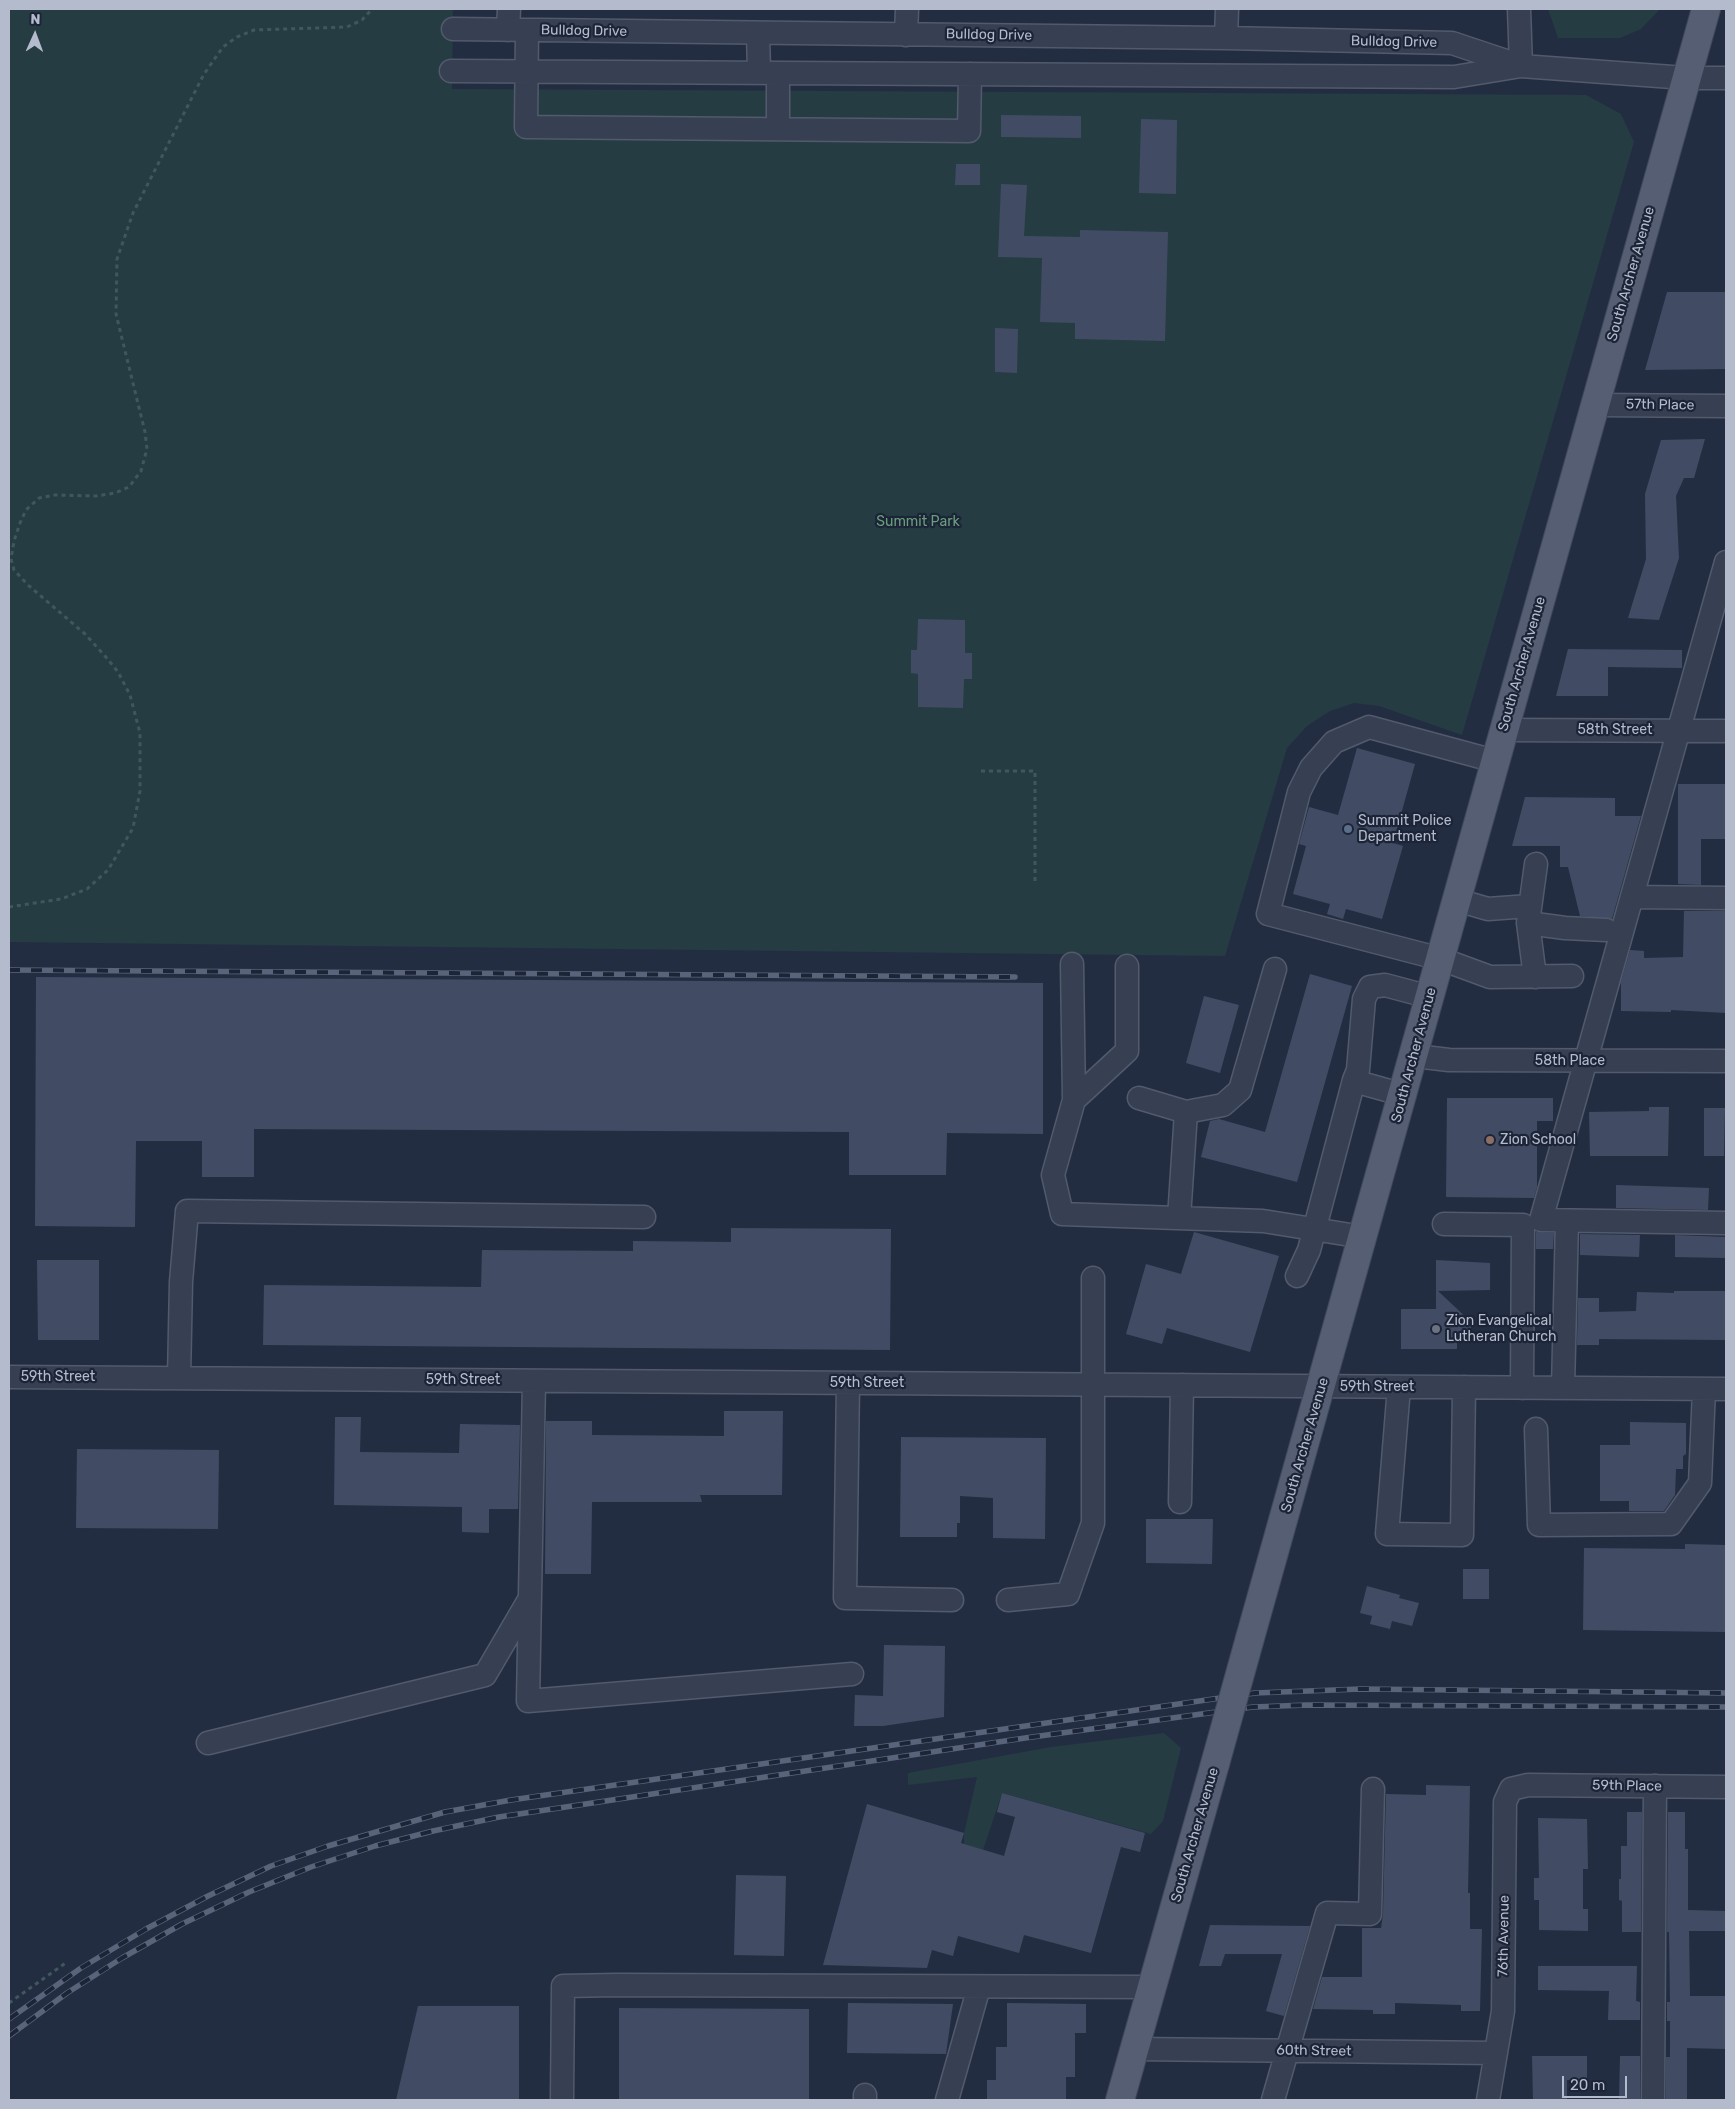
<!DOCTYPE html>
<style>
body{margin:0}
#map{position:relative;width:1735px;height:2109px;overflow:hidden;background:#232d42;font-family:Rubik,sans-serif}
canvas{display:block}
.frame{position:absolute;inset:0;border:10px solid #b4bbcc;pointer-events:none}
.north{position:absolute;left:10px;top:10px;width:50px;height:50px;-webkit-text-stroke:4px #1c2437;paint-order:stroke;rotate:2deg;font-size:14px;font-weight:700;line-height:20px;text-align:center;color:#b4bbcc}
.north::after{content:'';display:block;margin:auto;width:18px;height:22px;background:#b4bbcc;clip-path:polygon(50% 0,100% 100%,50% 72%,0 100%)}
.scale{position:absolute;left:1562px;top:2076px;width:65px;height:22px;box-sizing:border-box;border:2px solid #b4bbcc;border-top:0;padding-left:6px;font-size:15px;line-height:18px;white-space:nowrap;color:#b4bbcc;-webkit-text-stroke:4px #1c2437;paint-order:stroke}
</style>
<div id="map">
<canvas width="1735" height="2109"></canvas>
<div class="frame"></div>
<div class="north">N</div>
<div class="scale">20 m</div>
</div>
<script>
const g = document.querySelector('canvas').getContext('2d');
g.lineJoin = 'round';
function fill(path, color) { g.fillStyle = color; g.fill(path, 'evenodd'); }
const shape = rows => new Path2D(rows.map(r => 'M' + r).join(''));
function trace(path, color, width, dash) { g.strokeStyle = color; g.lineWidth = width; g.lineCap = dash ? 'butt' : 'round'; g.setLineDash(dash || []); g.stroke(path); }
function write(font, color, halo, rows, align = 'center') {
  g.font = font + ' Rubik,sans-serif'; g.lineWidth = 4.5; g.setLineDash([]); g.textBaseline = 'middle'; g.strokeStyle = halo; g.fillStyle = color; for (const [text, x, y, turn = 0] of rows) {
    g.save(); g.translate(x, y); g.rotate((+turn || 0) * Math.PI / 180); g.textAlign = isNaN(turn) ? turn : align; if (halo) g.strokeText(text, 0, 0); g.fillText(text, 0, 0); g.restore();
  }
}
const green = shape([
 [9,9,453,9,452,89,1586,95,1621,114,1634,142,1462,735,1379,706,1354,703,1330,711,1307,726,1287,748,1225,956,9,942],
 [1548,9,1660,9,1641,29,1620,38,1558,38],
 [1164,1733,1181,1748,1163,1821,1151,1834,1002,1793,983,1850,964,1844,964,1833,977,1777,908,1785,908,1773,1051,1747]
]);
const building = shape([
 [1001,115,1081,116,1081,138,1001,137],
 [1141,119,1177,120,1176,194,1139,193],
 [956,164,980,164,980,185,955,185],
 [1001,184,1027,185,1024,236,1080,237,1080,230,1168,232,1165,341,1075,339,1075,323,1040,322,1042,258,998,257],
 [1667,292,1726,292,1725,369,1645,370],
 [995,328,1018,329,1017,373,995,372],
 [1705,439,1694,478,1684,478,1676,496,1679,558,1659,620,1628,618,1646,559,1645,494,1661,440],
 [918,619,965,620,965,653,972,653,972,679,964,679,963,708,918,707,918,674,911,673,911,650,917,650],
 [1568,649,1682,650,1682,668,1608,667,1608,696,1556,696],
 [1357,748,1415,764,1393,843,1403,846,1382,919,1346,909,1343,919,1327,914,1330,904,1293,894,1306,846,1299,844,1309,807,1338,815],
 [1678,784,1726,784,1726,839,1701,839,1701,885,1678,884],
 [1525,797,1615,798,1615,816,1641,816,1612,919,1580,916,1568,867,1560,867,1560,846,1512,846],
 [1684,911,1726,911,1726,1013,1671,1010,1671,1012,1621,1011,1621,982,1630,950,1644,951,1644,958,1683,957],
 [1310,974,1352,986,1297,1182,1201,1157,1210,1121,1219,1119,1265,1132],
 [36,977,1043,983,1043,1134,947,1133,946,1175,849,1175,849,1132,254,1129,254,1177,202,1177,202,1141,136,1141,135,1227,35,1226],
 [1204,996,1239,1005,1220,1073,1186,1063],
 [1447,1098,1553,1098,1553,1121,1537,1121,1537,1187,1534,1198,1446,1197],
 [1649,1107,1669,1107,1668,1156,1590,1156,1589,1112,1649,1111],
 [1704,1108,1725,1108,1724,1156,1704,1156],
 [1616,1185,1709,1188,1708,1210,1616,1208],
 [731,1228,891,1229,890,1350,263,1345,264,1285,481,1287,482,1250,633,1251,633,1241,731,1242],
 [1194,1232,1279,1256,1250,1352,1167,1328,1162,1344,1126,1334,1146,1264,1181,1274],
 [1536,1232,1554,1233,1553,1249,1536,1249],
 [1580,1234,1640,1235,1639,1257,1580,1255],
 [1675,1235,1726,1237,1726,1258,1675,1257],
 [37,1260,99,1260,99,1340,38,1340],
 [1436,1260,1490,1263,1490,1290,1438,1291,1471,1322,1471,1340,1457,1340,1457,1349,1401,1349,1401,1309,1436,1309],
 [1674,1291,1726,1291,1726,1340,1599,1339,1599,1345,1577,1345,1578,1298,1599,1298,1599,1312,1636,1311,1637,1292,1674,1293],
 [724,1411,783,1411,782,1495,700,1495,702,1502,592,1502,591,1574,545,1574,546,1421,592,1421,592,1435,724,1436],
 [335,1417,361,1417,360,1452,459,1453,460,1424,520,1425,518,1509,489,1509,489,1533,462,1532,462,1507,334,1505],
 [1630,1422,1686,1423,1686,1454,1683,1456,1683,1469,1676,1469,1675,1495,1664,1511,1629,1511,1629,1501,1600,1501,1600,1445,1630,1445],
 [901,1437,1046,1438,1045,1539,993,1538,993,1498,960,1496,960,1523,957,1523,957,1537,900,1537],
 [77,1449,219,1450,218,1529,76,1528],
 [1146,1519,1213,1519,1212,1564,1146,1563],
 [1685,1544,1726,1545,1726,1632,1583,1630,1584,1548,1685,1549],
 [1463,1569,1489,1569,1489,1599,1463,1599],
 [1367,1586,1400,1595,1399,1598,1419,1603,1412,1626,1392,1621,1390,1629,1370,1624,1372,1616,1360,1613],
 [884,1645,945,1646,944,1717,883,1726,854,1726,855,1695,883,1696],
 [1426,1785,1470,1786,1468,1893,1470,1893,1470,1929,1482,1929,1480,2011,1461,2011,1461,2005,1395,2003,1395,2014,1373,2014,1373,2010,1313,2009,1322,1977,1362,1977,1362,1928,1381,1928,1383,1914,1386,1794,1426,1795],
 [1002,1793,1145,1833,1140,1852,1121,1847,1091,1953,1024,1935,1019,1953,958,1936,953,1956,932,1950,927,1968,823,1965,867,1804,964,1833,961,1843,1004,1856,1015,1817,997,1812],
 [1627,1812,1642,1812,1641,1932,1622,1932,1622,1901,1619,1900,1619,1879,1621,1879,1621,1846,1627,1846],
 [1668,1812,1685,1812,1685,1849,1688,1849,1688,1910,1726,1911,1726,1931,1689,1931,1690,1996,1726,1996,1726,2049,1687,2048,1687,2100,1666,2100,1666,2057,1670,2057,1670,2021,1667,2021,1667,2002,1670,2002,1669,1932,1667,1932],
 [1538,1818,1587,1819,1588,1869,1583,1869,1583,1909,1588,1909,1588,1931,1539,1930,1539,1900,1534,1900,1534,1878,1539,1878],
 [736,1875,786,1876,784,1956,734,1955],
 [1210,1925,1310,1926,1284,2016,1266,2011,1282,1954,1225,1954,1221,1966,1199,1966],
 [1538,1966,1637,1966,1636,2001,1640,2002,1640,2020,1608,2020,1609,1991,1538,1990],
 [848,2003,953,2004,946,2054,847,2053],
 [1007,2003,1086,2004,1086,2033,1075,2033,1075,2077,1066,2077,1066,2100,987,2100,987,2080,996,2080,996,2047,1007,2047],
 [418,2006,519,2006,519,2100,396,2100],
 [619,2008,809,2009,809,2100,619,2100],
 [1532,2056,1587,2056,1587,2080,1567,2080,1567,2100,1533,2100],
 [1620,2056,1640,2056,1640,2100,1619,2100]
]);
const path = shape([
 [981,771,1035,771,1035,881],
 [9,907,61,899,87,889,108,870,133,828,140,791,140,733,130,695,118,672,105,656,85,634,28,585,14,570,11,559,14,541,20,523,26,510,39,498,55,495,96,496,115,493,129,487,141,471,147,449,145,432,116,314,117,259,133,213,204,74,223,47,237,37,254,30,347,27,362,20,372,9],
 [9,2003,67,1962]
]);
const minor = shape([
 [1519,9,1521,66],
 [453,29,1226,38,1452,43,1518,65],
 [508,30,509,9],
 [527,30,526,127,969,131,970,74],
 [758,33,759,73],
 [906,35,907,9],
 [1226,38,1227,9],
 [451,71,1454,77,1521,66,1686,78,1726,78],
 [778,73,778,128],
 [1595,405,1726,406],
 [1726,562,1541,1220,1726,1223],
 [1503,730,1726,731],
 [1495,761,1369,727,1334,742,1311,768,1299,792,1268,914,1441,959,1490,977,1572,976],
 [1633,897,1726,898],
 [1457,900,1488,909,1529,906],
 [1528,923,1565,928,1606,930],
 [1072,964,1074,1100,1053,1175,1062,1214,1263,1221,1363,1237],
 [1535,977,1528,923,1536,864],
 [1415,1056,1449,1060,1726,1061],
 [1354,1081,1404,1095],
 [1139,1098,1186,1112],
 [1074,1100,1127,1051,1127,966],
 [1179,1218,1186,1112,1223,1105,1240,1090,1275,969],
 [1444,1224,1523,1225,1522,1388],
 [1297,1276,1309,1250,1354,1080,1358,1070,1364,999,1370,987,1385,985,1430,997],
 [9,1377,1726,1389],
 [179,1378,181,1282,187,1211,644,1217],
 [534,1381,528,1701,852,1674],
 [848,1383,845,1598,952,1600],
 [1399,1387,1387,1534,1462,1535,1464,1387],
 [1563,1388,1567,1221],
 [1536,1429,1539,1525,1671,1524,1700,1483,1704,1389],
 [1180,1502,1182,1385],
 [1008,1600,1068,1594,1093,1523,1093,1278],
 [208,1743,485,1675,530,1598],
 [1134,2049,1495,2053],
 [562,2100,563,1986,617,1985,1151,1987],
 [865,2100,865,2095],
 [947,2100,979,1987],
 [1273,2100,1327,1913,1370,1914,1373,1789],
 [1488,2100,1503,2011,1505,1802,1511,1789,1528,1785,1726,1787],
 [1653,2100,1655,1786]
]);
const major = shape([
 [1250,1638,1706,9],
 [1120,2100,1215,1764]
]);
const rail = shape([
 [9,970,1015,977],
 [9,2019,81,1968,146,1929,208,1896,271,1866,328,1846,445,1812,511,1800,1255,1693,1361,1689,1726,1693],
 [9,2036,67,1993,122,1958,182,1924,249,1892,311,1867,375,1846,433,1831,499,1817,1025,1738,1253,1707,1307,1705,1726,1707]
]);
const majorBridge = shape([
 [1215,1764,1250,1638]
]);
const markers = [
 [1348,829,5,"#5c6f8a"],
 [1490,1140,5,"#8d6e63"],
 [1436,1329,5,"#6b7280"]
];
const streetNames = [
 ["Bulldog Drive",584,31,1],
 ["Bulldog Drive",989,35,1],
 ["Bulldog Drive",1394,42,1],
 ["South Archer Avenue",1631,274,-74],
 ["57th Place",1660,405,1],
 ["South Archer Avenue",1522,664,-74],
 ["58th Street",1615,730],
 ["South Archer Avenue",1414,1055,-75],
 ["58th Place",1570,1061],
 ["59th Street",58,1377],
 ["59th Street",463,1380],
 ["59th Street",867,1383],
 ["59th Street",1377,1387],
 ["South Archer Avenue",1305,1445,-74],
 ["59th Place",1627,1786,1],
 ["South Archer Avenue",1195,1835,-74],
 ["76th Avenue",1504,1936,-89],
 ["60th Street",1314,2051,1]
];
const parkNames = [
 ["Summit Park",918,522]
];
const poiNames = [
 ["Summit Police",1358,821],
 ["Department",1358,837],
 ["Zion School",1500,1140],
 ["Zion Evangelical",1446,1321],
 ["Lutheran Church",1446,1337]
];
fill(green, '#253c43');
fill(building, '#414c64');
trace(minor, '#525a6c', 25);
trace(major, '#41485b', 30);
trace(path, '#40585d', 3, [4, 4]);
trace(minor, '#374052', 22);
trace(major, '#555e72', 28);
trace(rail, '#596379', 5.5);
trace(rail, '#1c2437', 4, [11]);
trace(majorBridge, '#41485b', 30, []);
trace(majorBridge, '#555e72', 28);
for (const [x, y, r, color] of markers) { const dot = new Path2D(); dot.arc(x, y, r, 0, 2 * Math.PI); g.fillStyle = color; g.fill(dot); trace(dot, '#1c2437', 2); }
write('14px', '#b4bbcc', '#1c2437', streetNames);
write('14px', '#699f7b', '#1c2437', parkNames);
write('14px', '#b4bbcc', '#1c2437', poiNames, 'left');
</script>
